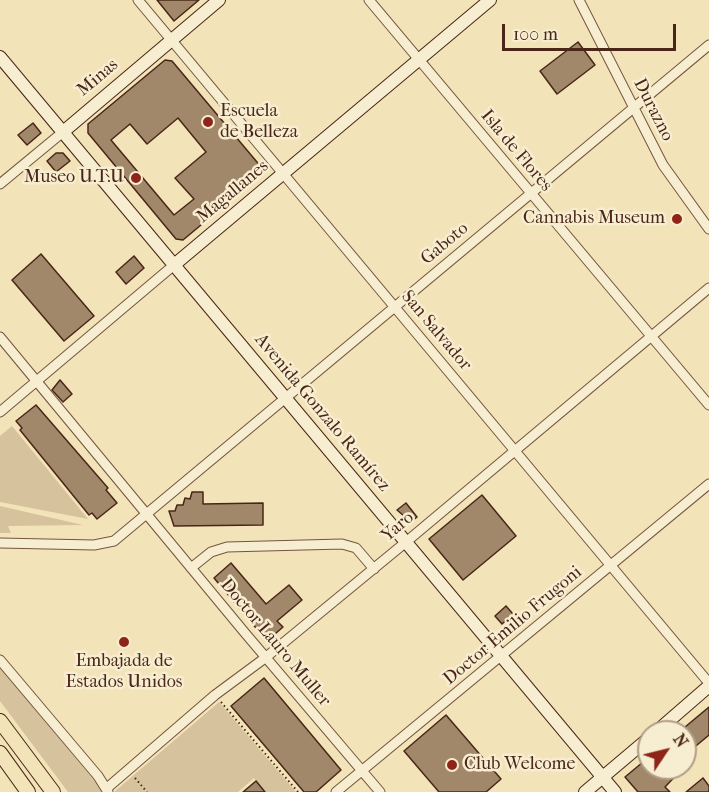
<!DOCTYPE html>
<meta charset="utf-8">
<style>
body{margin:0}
#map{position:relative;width:709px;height:792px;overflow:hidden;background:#f3e3b8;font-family:"IM FELL French Canon",serif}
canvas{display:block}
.north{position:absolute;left:637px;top:720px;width:60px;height:60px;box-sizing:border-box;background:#f7edd1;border:2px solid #b19d87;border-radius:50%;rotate:55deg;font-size:16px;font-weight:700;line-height:24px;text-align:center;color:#492617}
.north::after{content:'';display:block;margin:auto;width:21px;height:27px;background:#8f2418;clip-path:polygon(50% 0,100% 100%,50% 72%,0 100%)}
.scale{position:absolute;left:502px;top:24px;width:174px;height:27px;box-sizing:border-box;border:3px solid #492617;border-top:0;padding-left:8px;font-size:18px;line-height:21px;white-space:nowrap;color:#492617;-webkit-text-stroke:4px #f7edd1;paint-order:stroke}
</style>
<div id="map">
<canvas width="709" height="792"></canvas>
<div class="north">N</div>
<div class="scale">100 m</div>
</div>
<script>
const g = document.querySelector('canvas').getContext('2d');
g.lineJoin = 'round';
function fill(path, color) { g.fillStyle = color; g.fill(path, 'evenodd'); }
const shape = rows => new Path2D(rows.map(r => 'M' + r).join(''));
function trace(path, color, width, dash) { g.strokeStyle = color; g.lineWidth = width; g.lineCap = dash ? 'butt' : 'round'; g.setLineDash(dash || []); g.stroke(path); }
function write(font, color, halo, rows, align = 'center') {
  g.font = font + ' "IM FELL French Canon",serif'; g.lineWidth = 5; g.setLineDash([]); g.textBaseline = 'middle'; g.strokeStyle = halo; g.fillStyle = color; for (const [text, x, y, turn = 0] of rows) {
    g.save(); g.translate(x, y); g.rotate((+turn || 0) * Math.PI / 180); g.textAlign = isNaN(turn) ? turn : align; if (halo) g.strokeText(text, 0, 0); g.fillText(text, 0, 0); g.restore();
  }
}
const green = shape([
 [12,426,88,519,0,502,0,436],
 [0,506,83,525,8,526,11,533,0,533],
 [0,668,99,786,102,792,68,792,0,701],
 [219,702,296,792,265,792,254,778,238,792,114,792]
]);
const building = shape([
 [157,0,199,0,174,21,157,0],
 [578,42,595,65,557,94,540,71,578,42],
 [165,60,172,61,262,168,261,175,183,240,176,239,88,133,88,124,165,60],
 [178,118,206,152,175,178,194,199,174,215,111,140,130,124,147,144,178,118],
 [33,123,41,133,27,145,18,135,33,123],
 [56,153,63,153,70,161,56,172,47,161,56,153],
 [41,254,94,316,64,341,12,280,41,254],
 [134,256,144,268,126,284,116,272,134,256],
 [60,380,72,394,63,402,52,390,60,380],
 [36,405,108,488,106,490,117,503,97,519,92,513,89,515,20,430,22,428,16,421,36,405],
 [192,492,203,492,203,504,263,503,263,525,174,526,169,511,175,511,177,505,183,505,185,498,190,499,192,492],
 [482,495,516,536,463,580,429,539,482,495],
 [406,503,417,517,411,522,397,510,406,503],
 [231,563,266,604,289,585,302,600,277,621,283,627,267,641,214,578,231,563],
 [506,606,513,614,502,624,495,616,506,606],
 [264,678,341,770,316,792,304,792,231,706,264,678],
 [709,707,709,735,685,755,685,727,709,707],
 [446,715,501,779,486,792,439,792,404,751,446,715],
 [649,757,649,768,683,768,665,787,670,792,638,792,625,777,649,757],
 [703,778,709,786,709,792,686,792,703,778],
 [256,781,265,792,243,792,256,781]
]);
const path = shape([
 [221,702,298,792],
 [135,778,147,792]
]);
const street = shape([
 [138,0,709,683],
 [369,0,709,405],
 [579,0,663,165,709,229],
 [0,184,63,132],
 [0,337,245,633,380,792],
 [0,412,174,265],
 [0,543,94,545,114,541,709,45],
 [191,568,211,552,227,547,342,544,356,548,374,569],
 [0,660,98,776,108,792],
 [106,789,215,695,265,658,406,542,709,288],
 [336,792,709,484]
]);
const secondary = shape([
 [0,57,615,792],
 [63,132,219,0],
 [174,265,490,0],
 [656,732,709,686],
 [585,792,649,738]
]);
const primary = shape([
 [0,721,53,792],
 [0,753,28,792]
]);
const markers = [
 [208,122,6,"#8f2418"],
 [136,178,6,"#8f2418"],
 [677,219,6,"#8f2418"],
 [124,642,6,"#8f2418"],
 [452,765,6,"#8f2418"]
];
const streetNames = [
 ["Minas",98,78,-40],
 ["Durazno",653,110,63],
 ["Isla de Flores",516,151,50],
 ["Magallanes",233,192,-40],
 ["Gaboto",445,244,-40],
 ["San Salvador",436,331,50],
 ["Avenida Gonzalo Ramírez",322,413,50],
 ["Yaro",398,527,-40],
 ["Doctor Emilio Frugoni",513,626,-40],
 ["Doctor Lauro Muller",275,643,50]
];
const poiNames = [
 ["Escuela",220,112],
 ["de Belleza",220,133],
 ["Museo U.T.U",124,178,"right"],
 ["Cannabis Museum",665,219,"right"],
 ["Embajada de",124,662,"center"],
 ["Estados Unidos",124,683,"center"],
 ["Club Welcome",464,765]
];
fill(green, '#d6c39d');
fill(building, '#a1886b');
trace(building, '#492617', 1.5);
trace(street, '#74553f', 11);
trace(secondary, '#492617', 14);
trace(primary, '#492617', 16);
trace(path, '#492617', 2, [1.5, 3]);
trace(street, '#f7edd1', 9);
trace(secondary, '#f7edd1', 12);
trace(primary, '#f3e3b8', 14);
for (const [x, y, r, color] of markers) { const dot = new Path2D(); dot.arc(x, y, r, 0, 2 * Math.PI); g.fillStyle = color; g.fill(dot); trace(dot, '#f7edd1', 2); }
write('18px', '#492617', '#f7edd1', streetNames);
write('18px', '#492617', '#f7edd1', poiNames, 'left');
</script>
